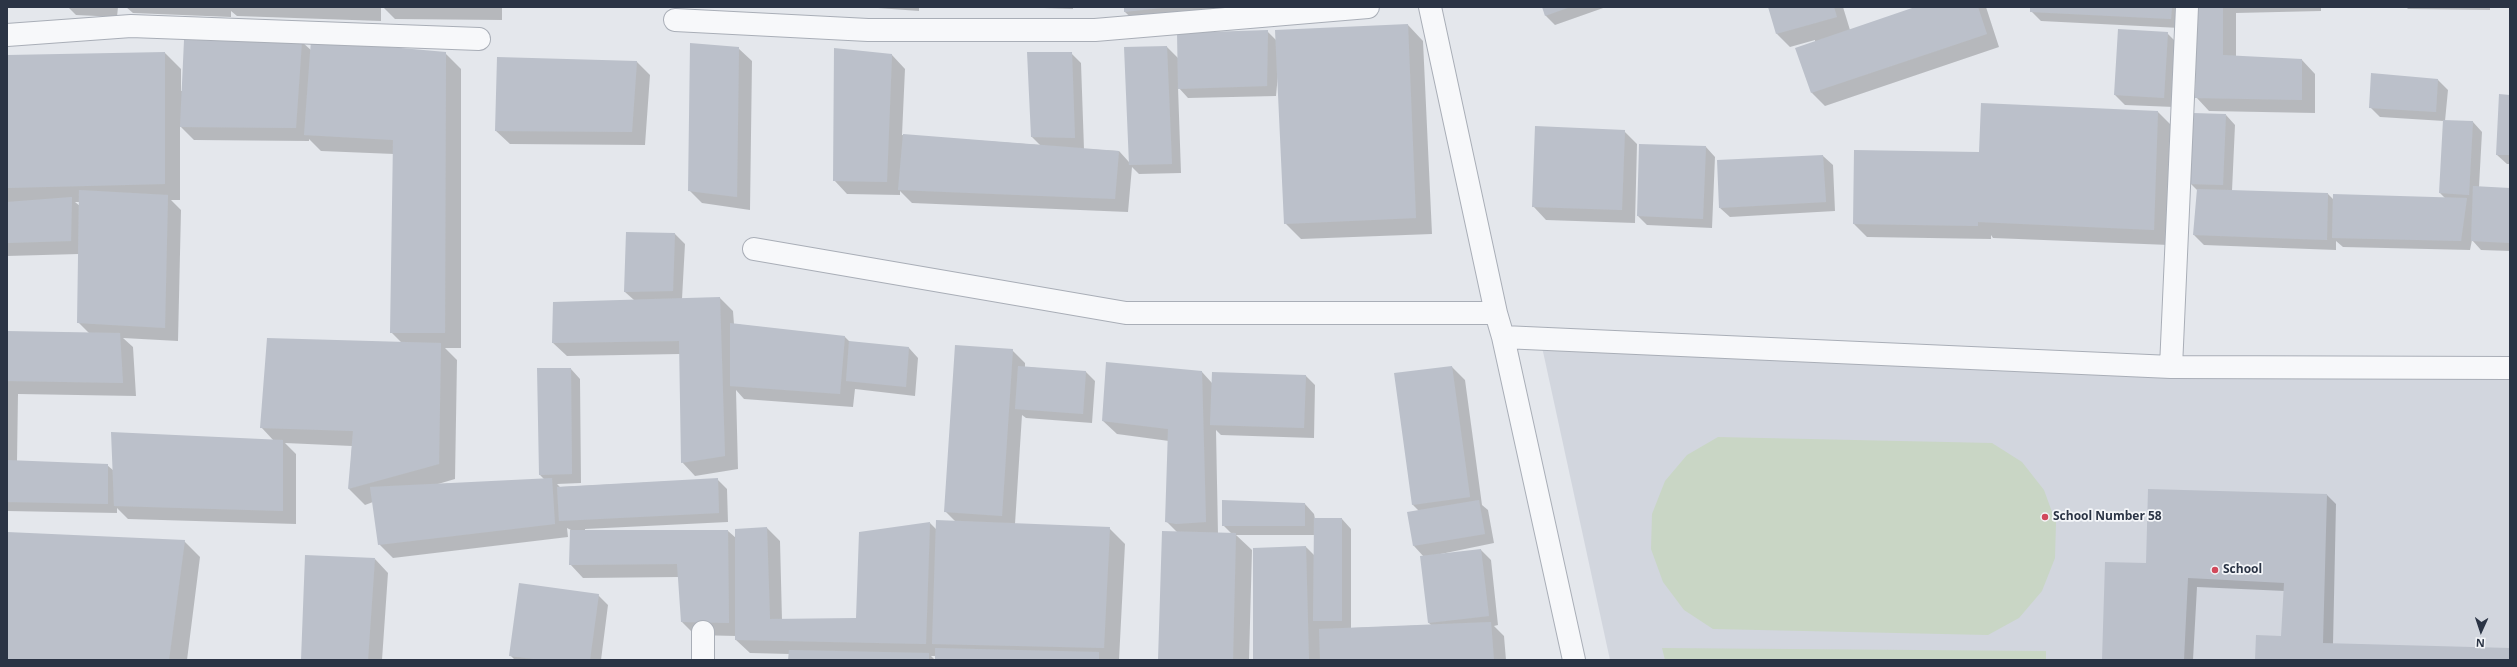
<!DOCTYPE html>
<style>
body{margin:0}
#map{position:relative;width:2517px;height:667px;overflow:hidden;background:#e4e7ec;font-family:"Open Sans",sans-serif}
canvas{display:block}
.frame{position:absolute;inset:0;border:8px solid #2b3445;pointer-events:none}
.north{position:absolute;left:2461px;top:611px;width:40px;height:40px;-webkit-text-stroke:3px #f4f6f9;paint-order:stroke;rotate:183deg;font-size:11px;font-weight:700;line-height:16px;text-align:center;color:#2b3445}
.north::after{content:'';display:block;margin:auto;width:14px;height:18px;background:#2b3445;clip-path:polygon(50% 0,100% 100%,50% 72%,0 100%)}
</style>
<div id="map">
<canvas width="2517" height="667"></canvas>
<div class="frame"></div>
<div class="north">N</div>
</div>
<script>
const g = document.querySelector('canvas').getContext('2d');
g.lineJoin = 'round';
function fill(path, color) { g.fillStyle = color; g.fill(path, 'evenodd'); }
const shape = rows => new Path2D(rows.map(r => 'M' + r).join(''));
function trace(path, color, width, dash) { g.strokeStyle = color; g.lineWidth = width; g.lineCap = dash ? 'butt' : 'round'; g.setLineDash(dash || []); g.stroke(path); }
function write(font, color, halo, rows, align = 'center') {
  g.font = font + ' "Open Sans",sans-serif'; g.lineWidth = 3.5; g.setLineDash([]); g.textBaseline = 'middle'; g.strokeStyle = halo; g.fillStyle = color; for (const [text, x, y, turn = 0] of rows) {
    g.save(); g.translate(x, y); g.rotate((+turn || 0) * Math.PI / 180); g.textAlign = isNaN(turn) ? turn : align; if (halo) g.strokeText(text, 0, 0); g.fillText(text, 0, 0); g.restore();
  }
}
const built = shape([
 [1542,347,2510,374,2510,660,1610,660]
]);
const green = shape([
 [1718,437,1992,443,2022,462,2044,490,2056,523,2055,558,2042,591,2019,618,1988,635,1713,629,1684,610,1663,582,1651,549,1652,514,1665,481,1687,455],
 [1662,648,2046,651,2046,660,1665,660]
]);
const shadow = shape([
 [68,7,118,7,117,17,76,15],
 [126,7,381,7,381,21,237,16,231,11,231,17,133,13],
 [383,7,502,7,502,20,395,19],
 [817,7,855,7,855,8],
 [864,7,919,7,919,11],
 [1014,7,1073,7,1073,9],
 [1125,7,1332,7,1141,27,1125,12],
 [1543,7,1606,7,1555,25,1546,16],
 [1769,7,1843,7,1850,30,1919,7,1986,7,1999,47,1825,106,1812,93,1815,40,1790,47,1777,34],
 [2031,7,2181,7,2180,28,2041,21,2031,11],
 [2198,7,2321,7,2321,11,2236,13,2236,57,2302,60,2315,74,2315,113,2209,111,2196,97],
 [2406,7,2490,7,2490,10,2408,9],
 [1408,25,1423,41,1432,234,1301,239,1285,223,1278,74,1276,96,1188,98,1178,87,1181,173,1139,174,1132,167,1128,212,912,203,900,191,900,195,847,194,834,180,835,49,892,55,905,69,902,135,1040,145,1032,137,1071,53,1081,63,1084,149,1119,151,1129,162,1167,47,1178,58,1267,31,1277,41],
 [2119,30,2167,33,2177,43,2174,107,2125,105,2115,95],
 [302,42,312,51,445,53,461,69,461,348,445,348,457,360,455,479,438,484,545,480,540,475,571,369,580,379,581,483,557,484,560,487,717,479,727,489,728,522,585,529,585,531,728,531,736,538,767,528,780,541,782,620,857,619,930,523,936,529,956,522,945,511,1012,350,1025,363,1025,367,1086,372,1095,381,1092,423,1026,418,1022,415,1015,524,1109,528,1125,544,1119,660,936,660,936,656,931,656,935,660,789,660,789,654,750,653,736,640,736,636,695,635,682,622,679,577,583,578,570,564,571,530,567,528,568,537,393,558,379,544,373,502,365,505,349,489,352,446,285,443,296,454,296,524,128,519,117,508,117,513,7,511,7,332,89,333,78,322,79,254,7,256,7,56,165,53,181,69,181,91,182,91],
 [180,126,194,140,309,141,309,139,321,151,394,154,391,332,402,343,261,427,274,441,114,471,107,465,17,462,18,394,136,396,133,347,123,338,178,341,181,210,171,200,180,200],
 [75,202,80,202,80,206],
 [738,48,752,61,750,210,702,203,689,190],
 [498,58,637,62,650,75,645,145,510,144,496,131],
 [2438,80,2448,90,2445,121,2473,122,2482,132,2479,187,2510,189,2510,251,2481,250,2472,240,2470,250,2343,247,2336,241,2336,250,2204,245,2194,235,2198,191,2190,183,2226,115,2235,125,2232,191,2328,194,2334,200,2446,199,2440,193,2444,121,2380,117,2370,107],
 [2510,96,2510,164,2507,164,2497,155],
 [1982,104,2158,112,2174,128,2169,245,1993,238,1991,235,1991,239,1867,237,1854,224,1980,155],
 [1624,131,1637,144,1635,223,1546,220,1533,206],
 [1706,147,1715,157,1712,228,1647,225,1638,216],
 [1823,156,1833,165,1835,211,1730,217,1720,208],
 [627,233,675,234,685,244,682,299,720,298,733,311,734,324,845,337,851,343,909,348,918,358,915,396,855,389,853,407,744,399,736,390,738,469,695,476,682,462,680,354,567,356,553,343,634,300,625,292],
 [1452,367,1465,380,1482,505,1488,510,1494,543,1431,556,1481,550,1491,560,1498,625,1494,626,1504,636,1506,660,1254,660,1306,547,1314,555,1314,535,1236,535,1252,550,1249,660,1159,660,1178,533,1166,521,1169,441,1117,434,1103,421,1202,372,1212,383,1306,376,1315,385,1314,438,1221,435,1216,430,1218,534,1232,534,1223,525,1305,504,1314,514,1315,519,1342,519,1351,529,1351,628,1431,625,1429,623,1421,557,1424,557,1414,546,1419,511,1413,505,1396,374],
 [2327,495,2336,504,2333,644,2510,649,2510,660,2256,660,2282,638,2285,591,2197,587,2193,660,2103,660,2147,564],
 [7,533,184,541,200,557,187,660,7,660],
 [375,559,388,573,382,660,302,660],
 [598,595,608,605,601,660,515,660,510,655]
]);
const building = shape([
 [1124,7,1161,7,1161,8,1124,12],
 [1542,7,1570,7,1545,16],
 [1768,7,1834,7,1837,17,1776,34],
 [1915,7,1978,7,1987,34,1811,93,1795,48],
 [2030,7,2172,7,2171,19,2030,12],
 [2197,7,2223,7,2223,55,2302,59,2302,100,2195,98],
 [1408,24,1416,218,1284,224,1275,30],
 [2118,29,2168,32,2164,98,2114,95],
 [1268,30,1267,86,1178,89,1177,33],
 [184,40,302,41,296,128,180,127],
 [311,40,446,52,445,333,390,333,393,140,304,135],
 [690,43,739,47,737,197,688,191],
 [1167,46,1172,164,1129,165,1124,47],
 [834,48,892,54,887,182,833,181],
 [165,52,165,184,7,188,7,55],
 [1027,52,1072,52,1075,138,1031,137],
 [497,57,637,61,632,132,495,131],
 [2371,73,2438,79,2436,112,2369,108],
 [2499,94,2510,95,2510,155,2496,155],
 [1981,103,2158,111,2154,230,1978,222,1978,226,1853,224,1854,150,1979,152],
 [2193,113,2226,114,2223,185,2189,184],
 [2443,120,2473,121,2469,195,2439,193],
 [1535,126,1625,130,1622,210,1532,207],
 [903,134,1119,151,1115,199,898,190],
 [1639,144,1706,146,1703,219,1637,216],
 [1823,155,1826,202,1719,208,1717,160],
 [2473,186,2510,188,2510,243,2471,241],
 [2197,189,2328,193,2327,240,2193,235],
 [79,190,168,195,165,328,77,323],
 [2333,194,2467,198,2461,241,2332,238],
 [72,197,71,241,7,243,7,202],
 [626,232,675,233,673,291,624,292],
 [720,297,725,456,681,463,679,341,552,343,553,302],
 [730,323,845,336,840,394,730,386],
 [7,331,120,333,123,383,7,381],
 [267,338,441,343,439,464,348,489,353,431,260,428],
 [849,341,909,347,906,387,846,381],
 [955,345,1013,349,1002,516,944,512],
 [1106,362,1202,371,1206,522,1176,524,1165,522,1168,429,1102,421],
 [1018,366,1086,371,1083,414,1015,409],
 [1452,366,1470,497,1412,505,1394,373],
 [537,368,571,368,572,474,539,475],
 [1212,372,1306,375,1304,428,1210,425],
 [111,432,283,440,283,511,114,506],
 [7,460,108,464,108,504,7,502],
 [552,478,555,524,378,545,370,487],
 [718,478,719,513,559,521,557,487],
 [2148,489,2327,494,2323,643,2510,648,2510,660,2255,660,2256,635,2281,636,2284,583,2188,578,2184,660,2102,660,2105,562,2146,563],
 [1222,500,1305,503,1305,526,1222,526],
 [1479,500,1485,534,1413,546,1407,512],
 [1314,518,1342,518,1342,621,1313,621],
 [936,520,1110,527,1104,648,932,644],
 [930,522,926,644,735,640,735,529,767,527,770,619,856,618,859,532],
 [570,530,728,530,729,623,681,622,677,564,569,565],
 [1162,531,1236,533,1233,660,1158,660],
 [7,532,185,540,169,660,7,660],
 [1306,546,1309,660,1253,660,1253,548],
 [1481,549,1489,616,1428,623,1420,556],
 [305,555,375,558,368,660,301,660],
 [519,583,599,594,590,660,542,660,509,656],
 [1491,622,1494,660,1320,660,1319,629],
 [935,648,1099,652,1099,660,935,660],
 [789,650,929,653,929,660,788,660]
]);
const street = shape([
 [1430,7,1496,313,1503,337,2171,367,2510,368],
 [675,20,868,30,1095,30,1368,7],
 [7,35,131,26,479,39],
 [754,249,1126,313,1496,313],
 [1503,337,1574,660],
 [2171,367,2187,7],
 [703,660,703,632]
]);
const markers = [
 [2045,517,4,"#d1495b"],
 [2215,570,4,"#d1495b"]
];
const poiNames = [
 ["School Number 58",2053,517],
 ["School",2223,570]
];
fill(built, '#d2d6de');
fill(green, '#c9d6c5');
fill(shadow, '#0003');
fill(building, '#bbc0ca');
trace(street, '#a9aeb7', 24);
trace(street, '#f7f8fa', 22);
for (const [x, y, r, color] of markers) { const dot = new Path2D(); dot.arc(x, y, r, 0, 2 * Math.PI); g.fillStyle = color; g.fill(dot); trace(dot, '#f4f6f9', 1.5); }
write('bold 12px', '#2b3445', '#f4f6f9', poiNames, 'left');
</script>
